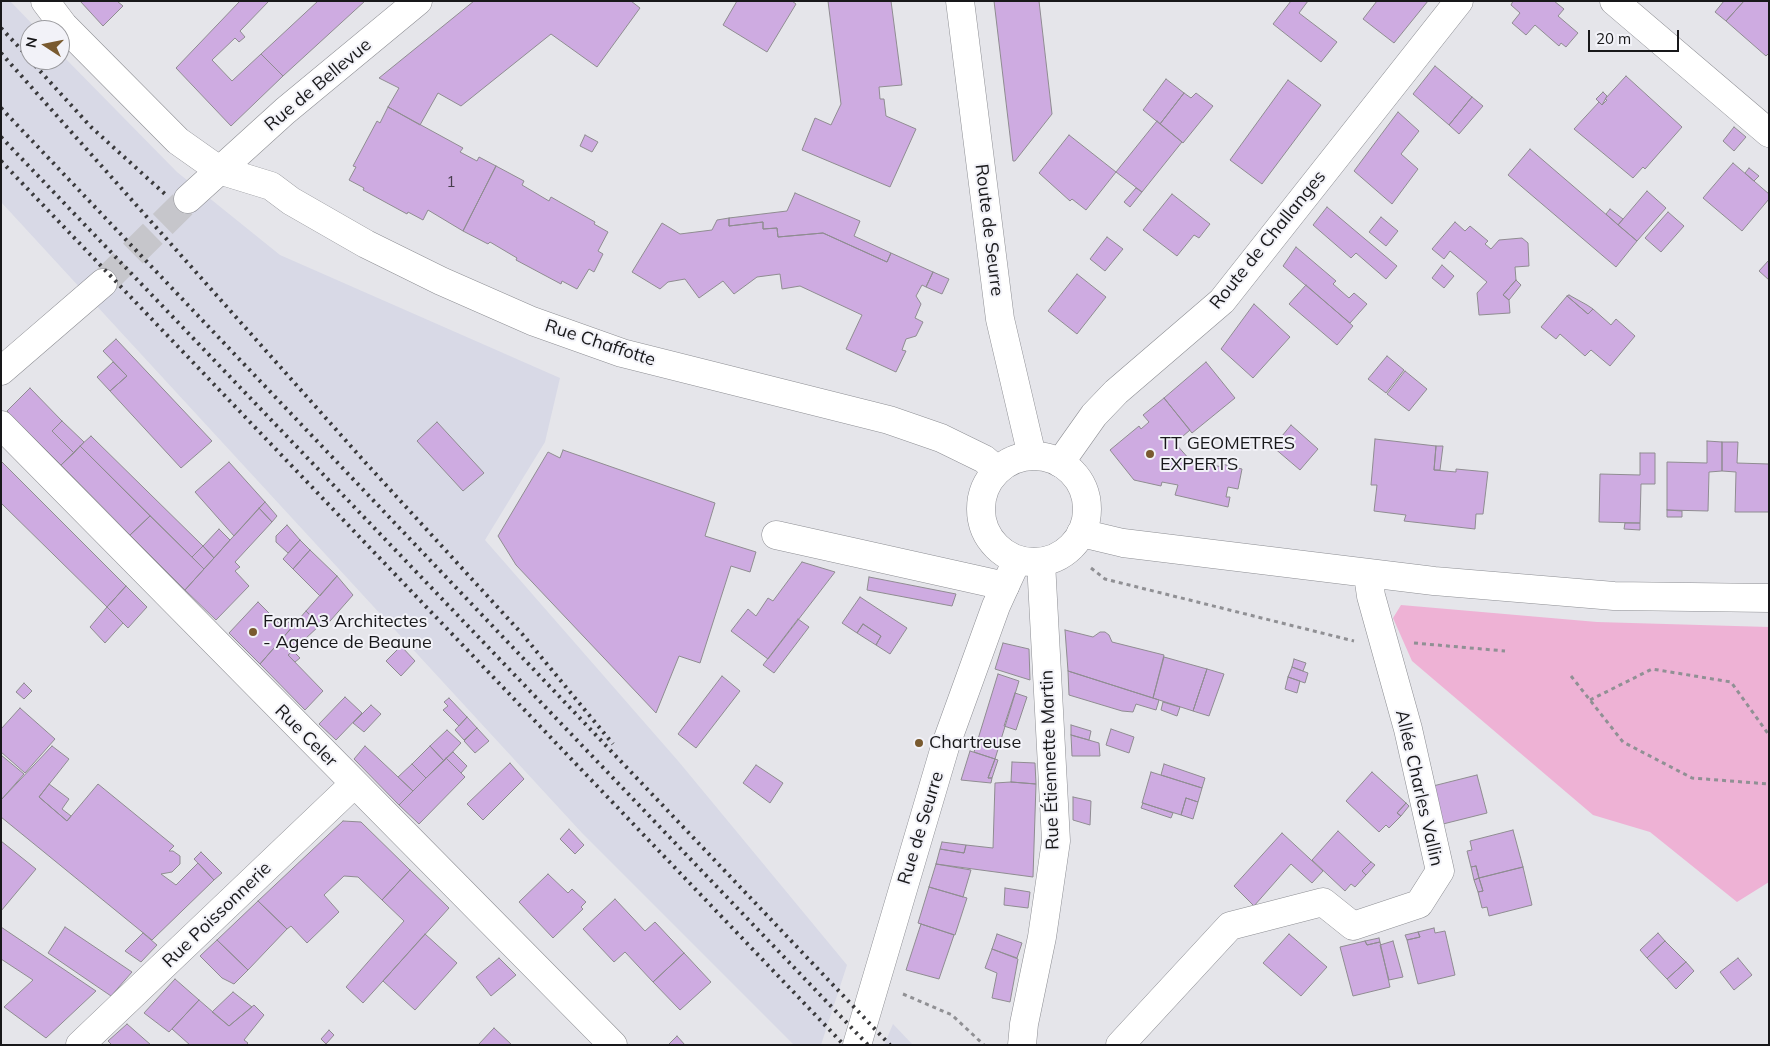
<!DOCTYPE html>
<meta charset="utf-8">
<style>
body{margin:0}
#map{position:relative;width:1770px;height:1046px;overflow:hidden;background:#e5e5ea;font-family:Mulish,sans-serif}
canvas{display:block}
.frame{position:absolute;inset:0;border:2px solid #18181a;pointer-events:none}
.north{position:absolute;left:20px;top:20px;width:50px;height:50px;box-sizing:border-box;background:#f2f2f8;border:1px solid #9b9b9f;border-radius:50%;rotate:281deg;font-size:14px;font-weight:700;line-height:20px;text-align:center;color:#18181a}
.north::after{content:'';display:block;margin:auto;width:18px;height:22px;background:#795a2f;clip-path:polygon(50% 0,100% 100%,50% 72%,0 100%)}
.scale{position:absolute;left:1588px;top:30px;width:91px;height:22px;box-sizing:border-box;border:2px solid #18181a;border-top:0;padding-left:6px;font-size:15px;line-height:18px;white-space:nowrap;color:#18181a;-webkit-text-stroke:4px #f2f2f8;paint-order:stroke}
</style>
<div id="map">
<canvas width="1770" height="1046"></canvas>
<div class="frame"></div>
<div class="north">N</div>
<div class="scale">20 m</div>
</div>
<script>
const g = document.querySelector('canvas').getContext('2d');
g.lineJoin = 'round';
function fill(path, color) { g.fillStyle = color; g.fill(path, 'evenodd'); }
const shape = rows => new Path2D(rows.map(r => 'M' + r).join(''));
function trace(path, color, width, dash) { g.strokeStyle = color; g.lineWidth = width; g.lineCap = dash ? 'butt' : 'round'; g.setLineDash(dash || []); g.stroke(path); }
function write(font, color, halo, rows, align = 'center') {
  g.font = font + ' Mulish,sans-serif'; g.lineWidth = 4; g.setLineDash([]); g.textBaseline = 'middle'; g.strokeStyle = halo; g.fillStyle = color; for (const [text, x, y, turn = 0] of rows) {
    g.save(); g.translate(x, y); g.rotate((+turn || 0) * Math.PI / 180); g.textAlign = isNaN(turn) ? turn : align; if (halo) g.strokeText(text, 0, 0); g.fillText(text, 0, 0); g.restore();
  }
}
const built = shape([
 [1,1,10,1,38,30,30,30,30,60,60,60,60,53,177,172,280,255,560,378,545,442,485,540,679,762,847,965,821,1045,794,1045,582,833,1,202],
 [893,1024,913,1045,884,1045]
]);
const green = shape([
 [1401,605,1597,622,1769,627,1769,882,1737,902,1650,832,1593,815,1412,661,1393,618]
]);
const building = shape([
 [80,1,117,1,123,6,103,26,80,1],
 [240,1,269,1,240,31,245,37,239,42,235,38,212,60,232,81,261,54,283,76,231,126,176,68,240,1],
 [318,1,365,1,283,76,261,54,318,1],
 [474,1,631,1,640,8,597,67,551,34,461,106,438,93,420,125,388,107,399,88,379,78,474,1],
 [737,1,792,1,796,4,767,52,723,25,737,1],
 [828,1,891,1,902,85,879,87,880,99,884,99,886,116,916,129,890,187,802,150,815,118,831,125,841,104,828,1],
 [994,1,1039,1,1052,114,1015,161,1013,161,994,1],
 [1291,1,1308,1,1299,13,1337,42,1321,62,1273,24,1291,1],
 [1377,1,1428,1,1394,43,1363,19,1377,1],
 [1513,1,1554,1,1564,9,1558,16,1578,33,1566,47,1561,43,1559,46,1535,25,1526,35,1512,23,1520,13,1511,5,1513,1],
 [1724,1,1744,1,1726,21,1715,12,1724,1],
 [1744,1,1769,1,1769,53,1766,56,1726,21,1744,1],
 [1435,66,1472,97,1449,125,1413,94,1435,66],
 [1626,76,1682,127,1645,169,1643,167,1633,178,1574,129,1599,102,1602,105,1607,100,1605,99,1626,76],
 [1166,79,1184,93,1160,124,1143,110,1166,79],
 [1288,80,1321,105,1262,184,1230,160,1288,80],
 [1603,92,1607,96,1602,105,1596,99,1603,92],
 [1184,93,1191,98,1196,93,1213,106,1183,143,1160,124,1184,93],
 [1472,97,1483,106,1459,134,1449,125,1472,97],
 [388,107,463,148,460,152,477,161,479,157,496,166,463,231,428,210,423,220,408,212,407,214,363,190,364,188,349,180,356,167,353,166,377,121,380,123,388,107],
 [1398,112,1419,131,1401,154,1418,169,1392,204,1354,171,1398,112],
 [1157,121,1182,142,1142,192,1116,172,1157,121],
 [1734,127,1746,137,1734,151,1723,141,1734,127],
 [585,135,598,142,592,152,580,146,585,135],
 [1069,135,1116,172,1086,210,1072,199,1070,201,1039,173,1069,135],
 [1530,149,1637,241,1616,267,1508,175,1530,149],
 [1733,163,1769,194,1769,199,1742,231,1703,198,1733,163],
 [496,166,524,181,522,185,549,201,551,197,595,222,594,224,608,232,598,251,603,254,594,272,589,269,577,289,562,281,561,284,516,260,517,258,490,242,488,244,463,231,496,166],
 [1749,168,1759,176,1754,181,1745,173,1749,168],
 [1136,188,1142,192,1130,207,1124,202,1136,188],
 [1647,191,1666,208,1637,241,1618,225,1647,191],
 [795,193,860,221,854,236,891,253,887,262,823,233,778,237,777,228,763,229,763,222,729,226,729,218,787,211,795,193],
 [1172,194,1210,224,1199,238,1194,235,1177,256,1143,230,1172,194],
 [1327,207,1397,266,1386,279,1356,253,1351,258,1313,225,1327,207],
 [1610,209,1623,219,1618,225,1606,214,1610,209],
 [1668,212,1684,226,1661,252,1645,238,1668,212],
 [1381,217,1398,231,1386,246,1369,232,1381,217],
 [729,218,729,226,763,222,763,229,777,228,778,237,823,233,887,262,891,253,933,272,926,287,922,285,916,296,921,304,915,318,923,322,916,336,906,339,902,350,906,351,896,372,846,349,862,315,800,286,782,289,780,274,757,277,734,294,723,281,699,298,685,279,668,282,660,289,632,272,662,223,680,234,712,230,717,220,729,218],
 [1455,222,1465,231,1470,226,1488,241,1485,244,1491,249,1499,240,1522,238,1528,243,1529,266,1515,267,1516,280,1503,295,1509,300,1510,313,1479,315,1477,293,1487,282,1450,251,1444,259,1432,249,1455,222],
 [1107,237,1123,249,1105,271,1090,259,1107,237],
 [1296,247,1336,281,1333,284,1349,298,1354,293,1367,304,1350,323,1283,266,1296,247],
 [1769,260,1769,280,1759,271,1769,260],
 [1442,265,1454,276,1444,288,1432,278,1442,265],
 [933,272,949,279,942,294,926,287,933,272],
 [1077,274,1106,297,1077,334,1048,311,1077,274],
 [1516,280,1521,285,1509,300,1503,295,1516,280],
 [1306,285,1353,326,1337,345,1289,304,1306,285],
 [1569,295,1587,305,1593,309,1588,314,1567,296,1569,295],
 [1567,296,1588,314,1593,309,1611,325,1616,319,1635,336,1610,366,1591,350,1585,356,1560,334,1556,339,1541,327,1567,296],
 [1254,304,1290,337,1253,378,1221,349,1254,304],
 [116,339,212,441,181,468,110,391,127,376,103,351,116,339],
 [1387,356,1404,370,1386,393,1368,379,1387,356],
 [113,362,127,376,110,391,97,377,113,362],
 [1206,362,1235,398,1192,433,1164,398,1206,362],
 [1405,371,1427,389,1409,411,1387,394,1405,371],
 [30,388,62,421,52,431,74,453,61,465,7,411,30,388],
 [1164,398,1190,430,1175,443,1190,460,1222,467,1222,464,1242,469,1238,489,1228,487,1226,497,1230,497,1228,507,1175,495,1178,485,1162,482,1161,486,1134,480,1110,450,1139,426,1141,429,1149,422,1143,415,1164,398],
 [62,421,84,442,74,453,52,431,62,421],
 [437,422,484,473,463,491,417,441,437,422],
 [1291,425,1318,449,1300,470,1273,447,1291,425],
 [91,436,203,546,192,557,80,446,91,436],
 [1375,439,1436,446,1434,470,1456,472,1456,469,1488,472,1483,514,1476,514,1475,529,1404,521,1406,515,1374,511,1377,485,1371,485,1375,439],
 [1707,441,1722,442,1722,471,1709,472,1708,511,1667,510,1667,462,1707,463,1707,441],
 [1722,442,1738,442,1737,463,1769,464,1769,512,1735,512,1736,472,1722,471,1722,442],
 [80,446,150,516,130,535,61,465,80,446],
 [1436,446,1443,446,1440,470,1434,470,1436,446],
 [563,450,715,503,705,536,756,552,750,572,731,566,700,663,679,656,656,713,516,565,498,536,548,452,560,458,563,450],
 [1640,453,1655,453,1655,484,1641,484,1640,523,1599,522,1600,474,1640,475,1640,453],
 [1,461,126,586,107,607,1,503,1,461],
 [229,462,265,502,234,536,195,492,229,462],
 [265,502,277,516,272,522,259,508,265,502],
 [259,508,272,522,235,562,240,567,235,571,249,586,216,620,185,590,259,508],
 [1667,510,1682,511,1682,517,1667,517,1667,510],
 [150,516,204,569,185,590,130,535,150,516],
 [1625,523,1640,523,1640,530,1624,529,1625,523],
 [287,525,300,540,288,553,276,542,276,536,287,525],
 [219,529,230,540,214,558,203,546,219,529],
 [300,540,310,550,293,569,283,559,300,540],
 [203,546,214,558,204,569,192,557,203,546],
 [310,550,337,576,320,596,293,569,310,550],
 [802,562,835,572,768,659,731,631,748,609,756,616,768,598,773,601,802,562],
 [337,576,353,595,323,629,306,611,337,576],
 [869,577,956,594,952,606,867,590,869,577],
 [126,586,147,607,128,628,107,607,126,586],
 [860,597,907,628,890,654,876,645,881,636,863,624,857,633,842,623,860,597],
 [258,602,283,627,291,620,295,624,260,664,229,633,258,602],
 [107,607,123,623,105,643,90,627,107,607],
 [306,611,320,625,288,655,323,691,305,710,260,664,306,611],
 [798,619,809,627,774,673,763,665,798,619],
 [863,624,881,636,876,645,857,633,863,624],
 [1065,630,1093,637,1100,632,1105,632,1109,635,1112,642,1164,655,1153,698,1068,671,1065,630],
 [1003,643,1029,649,1030,680,995,669,1003,643],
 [401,646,415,661,401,676,386,661,401,646],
 [293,651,300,658,295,662,288,655,293,651],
 [1164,657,1207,669,1193,711,1153,698,1164,657],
 [1294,659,1306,663,1303,671,1292,667,1294,659],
 [1292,667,1308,673,1305,683,1288,677,1292,667],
 [1207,669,1224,674,1209,716,1193,711,1207,669],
 [1068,671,1159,700,1156,710,1136,704,1133,712,1122,711,1069,695,1068,671],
 [998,674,1019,681,995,759,974,752,998,674],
 [722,676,740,691,696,748,678,734,722,676],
 [1288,677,1300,681,1297,693,1285,689,1288,677],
 [24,683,32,691,24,699,16,692,24,683],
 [1015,693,1027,697,1016,730,1004,726,1015,693],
 [345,697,362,713,336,740,319,724,345,697],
 [449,698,467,717,459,726,443,710,448,706,444,702,449,698],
 [1163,702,1180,707,1177,716,1161,710,1163,702],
 [371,705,381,714,364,732,353,723,371,705],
 [20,708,55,739,25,773,1,752,1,729,20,708],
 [467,717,477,728,464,740,455,730,467,717],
 [1071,725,1091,731,1089,740,1071,735,1071,725],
 [477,728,489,741,475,753,464,741,477,728],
 [1111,729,1134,737,1129,753,1106,745,1111,729],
 [447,730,461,743,444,761,430,746,447,730],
 [1071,735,1099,743,1100,756,1072,756,1071,735],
 [52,746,69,759,39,797,67,821,98,784,174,846,169,851,173,851,180,856,180,864,172,872,161,874,176,885,198,863,214,880,152,940,1,817,1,800,52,746],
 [365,746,413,791,399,805,354,759,365,746],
 [430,746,444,761,426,778,412,764,430,746],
 [970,751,995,759,988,778,992,778,991,783,961,780,970,751],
 [453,752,467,766,461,773,446,758,453,752],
 [1,755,24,774,1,800,1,755],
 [446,758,465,777,419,824,399,805,446,758],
 [995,759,998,760,992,778,988,778,995,759],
 [1012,762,1035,763,1036,784,1011,782,1012,762],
 [510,763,524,779,483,820,467,804,510,763],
 [412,764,426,778,413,791,398,777,412,764],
 [1164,764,1205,778,1202,788,1161,775,1164,764],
 [756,765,783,783,770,803,743,783,756,765],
 [1151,772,1202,788,1198,802,1186,798,1181,815,1142,803,1151,772],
 [1372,772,1406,803,1397,813,1401,816,1389,828,1386,825,1379,832,1346,801,1372,772],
 [1477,775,1487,813,1443,824,1433,786,1477,775],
 [1011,782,1036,784,1033,877,936,864,940,849,964,853,966,845,993,848,995,783,1011,782],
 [49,784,69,799,62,809,71,816,67,821,39,797,49,784],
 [1073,797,1091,801,1090,825,1073,820,1073,797],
 [1186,798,1198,802,1193,819,1181,815,1186,798],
 [1143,803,1173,813,1171,818,1141,808,1143,803],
 [1406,803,1409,806,1401,816,1397,813,1406,803],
 [343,821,361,822,410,870,382,900,358,877,344,876,324,895,339,912,307,943,291,926,287,929,258,901,343,821],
 [569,829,584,845,575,854,560,839,569,829],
 [1513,830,1523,867,1479,878,1476,866,1471,867,1467,851,1472,850,1470,841,1513,830],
 [1338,831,1371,862,1362,871,1366,875,1355,887,1351,884,1345,891,1312,860,1338,831],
 [1282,833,1323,871,1312,883,1291,864,1254,906,1234,886,1282,833],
 [1,841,36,869,1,911,1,841],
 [942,842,966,845,964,853,940,849,942,842],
 [201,852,222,873,214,880,194,859,201,852],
 [1371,862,1375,865,1366,875,1362,871,1371,862],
 [936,864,971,870,963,897,929,887,936,864],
 [1476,866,1479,878,1474,880,1471,867,1476,866],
 [1523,867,1532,905,1489,916,1487,907,1482,908,1478,892,1483,891,1479,878,1523,867],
 [410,870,449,908,363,1003,346,987,404,921,382,900,410,870],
 [548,874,568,893,572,889,586,902,581,907,583,909,553,938,519,902,548,874],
 [1479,878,1483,891,1478,892,1474,880,1479,878],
 [929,887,967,898,955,935,918,923,929,887],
 [1005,888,1030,892,1028,908,1004,905,1005,888],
 [615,899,645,931,655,922,684,953,653,982,625,952,614,962,583,929,615,899],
 [258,901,287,929,248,970,217,940,258,901],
 [921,924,954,935,939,979,906,970,921,924],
 [1,927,96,991,46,1038,4,1007,33,980,1,959,1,927],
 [65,927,132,972,111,996,48,953,65,927],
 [1434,928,1435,933,1445,931,1455,975,1418,984,1407,940,1420,937,1418,932,1434,928],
 [1418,932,1420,937,1407,940,1405,935,1418,932],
 [143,933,157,945,141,962,125,951,143,933],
 [1658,933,1665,941,1647,958,1640,950,1658,933],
 [425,934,457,963,415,1010,383,981,425,934],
 [997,934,1022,943,1017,958,992,949,997,934],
 [1289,934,1327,967,1301,996,1263,963,1289,934],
 [1379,938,1380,942,1367,945,1365,941,1379,938],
 [217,940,248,970,234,984,222,978,200,956,217,940],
 [1365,941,1367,945,1380,942,1390,987,1353,996,1340,947,1365,941],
 [1393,941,1403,977,1389,980,1380,945,1393,941],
 [1665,941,1686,962,1667,979,1647,958,1665,941],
 [992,949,1018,959,1010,1002,992,998,997,973,985,968,992,949],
 [684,953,711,982,680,1010,653,982,684,953],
 [499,958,516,975,491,996,476,977,499,958],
 [1738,958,1752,975,1734,990,1720,972,1738,958],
 [1686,962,1694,971,1676,989,1667,979,1686,962],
 [175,979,199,1000,169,1032,144,1013,175,979],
 [233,992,252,1007,229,1026,212,1012,233,992],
 [199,1000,229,1026,254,1005,264,1015,244,1040,248,1043,246,1045,190,1045,172,1029,199,1000],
 [127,1024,151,1045,112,1045,108,1041,127,1024],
 [494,1028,512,1045,478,1045,494,1028],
 [329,1030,334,1035,326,1044,321,1039,329,1030],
 [677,1036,685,1045,668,1045,677,1036]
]);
const majorTunnel = shape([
 [103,283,188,199]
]);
const path = shape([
 [1091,568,1105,579,1354,641],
 [1414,643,1505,651],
 [1571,676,1623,742,1692,778,1769,784],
 [1590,700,1652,669,1731,682,1769,735],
 [903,994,952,1015,984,1045]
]);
const minor = shape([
 [45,1,63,25,178,141,219,170,271,186,291,201,366,244,441,281,532,321,622,353,889,420,941,438,984,459,997,470],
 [1614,1,1769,133],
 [1,425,613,1045],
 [1060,463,1094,415,1116,392,1222,301,1459,1],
 [1081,533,1123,543,1434,581,1614,596,1769,598],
 [776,535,1005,586],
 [80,1045,354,784],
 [1022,1045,1024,1024,1042,937,1056,841,1041,562],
 [1120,1045,1230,926,1323,902,1353,926,1419,904,1440,871,1408,729,1371,596,1368,575]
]);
const major = shape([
 [960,1,1000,319,1032,456],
 [188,199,285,111,418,1],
 [1,371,103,283],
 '981 509a53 53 0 1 1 106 0a53 53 0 1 1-106 0Z',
 [857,1045,945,747,996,606,1017,560]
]);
const rail = shape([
 [1,28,30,59],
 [1,53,364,461,523,635,613,744],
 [30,60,91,127,166,195],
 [1,108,890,1045],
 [1,137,868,1045],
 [1,161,844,1045]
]);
const markers = [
 [1150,454,5,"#795a2f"],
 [253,632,5,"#795a2f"],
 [919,743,5,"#795a2f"]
];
const numberNames = [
 ["1",451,182]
];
const streetNames = [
 ["Rue de Bellevue",318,85,-40],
 ["Route de Seurre",989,230,83],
 ["Route de Challanges",1268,240,-51],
 ["Rue Chaffotte",600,343,18],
 ["Rue Celer",306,736,45],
 ["Rue Étiennette Martin",1050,760,-92],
 ["Allée Charles Vallin",1419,788,77],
 ["Rue de Seurre",921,828,-73],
 ["Rue Poissonnerie",217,915,-44]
];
const poiNames = [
 ["TT GEOMETRES",1160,444],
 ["EXPERTS",1160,465],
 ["FormA3 Architectes",263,622],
 ["- Agence de Beaune",263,643],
 ["Chartreuse",929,743]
];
fill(built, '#d8d9e6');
fill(green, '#eeb2d5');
fill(building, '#ceabe1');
trace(building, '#8f8c91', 1);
trace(majorTunnel, '#c6c6cb', 28, [28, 14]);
trace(minor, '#8d8e93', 29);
trace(major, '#8d8e93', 29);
trace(path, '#909094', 3, [4, 4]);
trace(minor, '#fff', 28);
trace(major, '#fff', 28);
trace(rail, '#3a3a3c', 4, [2.5, 5]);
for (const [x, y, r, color] of markers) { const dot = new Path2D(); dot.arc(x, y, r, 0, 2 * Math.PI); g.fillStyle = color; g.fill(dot); trace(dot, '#f2f2f8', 2); }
write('15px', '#463d4c', null, numberNames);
write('18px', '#18181a', '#f2f2f8', streetNames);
write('18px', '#18181a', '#f2f2f8', poiNames, 'left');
</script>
